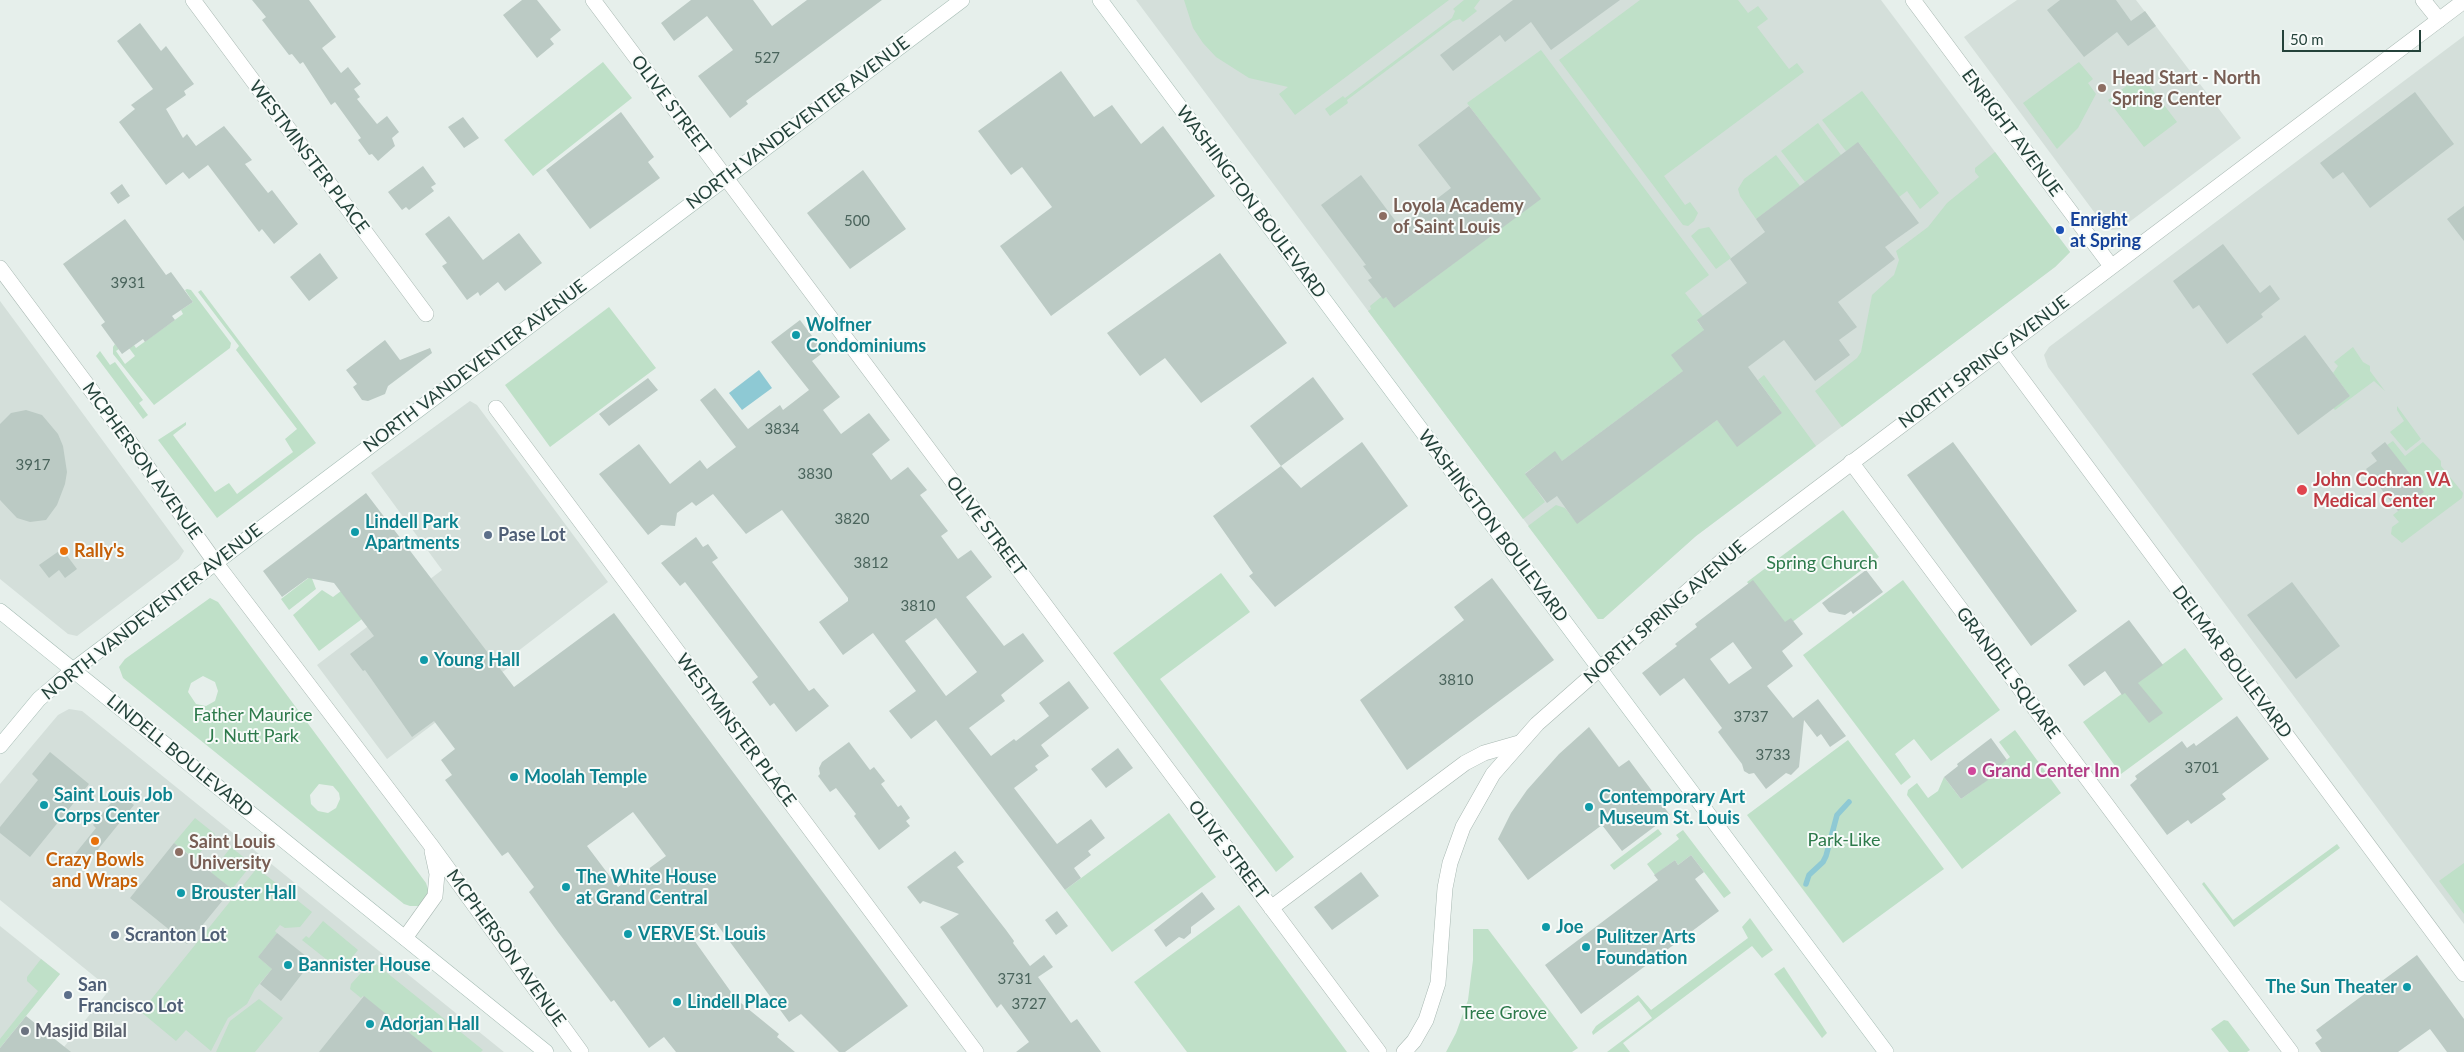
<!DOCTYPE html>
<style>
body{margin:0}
#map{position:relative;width:2464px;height:1052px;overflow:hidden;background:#e6efeb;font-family:Lato,sans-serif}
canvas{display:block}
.scale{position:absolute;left:2282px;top:30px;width:139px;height:22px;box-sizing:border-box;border:2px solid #24423a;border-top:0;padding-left:6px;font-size:15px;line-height:18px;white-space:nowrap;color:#24423a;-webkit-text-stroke:4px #f7fbf9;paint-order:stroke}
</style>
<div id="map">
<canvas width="2464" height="1052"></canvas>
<div class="scale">50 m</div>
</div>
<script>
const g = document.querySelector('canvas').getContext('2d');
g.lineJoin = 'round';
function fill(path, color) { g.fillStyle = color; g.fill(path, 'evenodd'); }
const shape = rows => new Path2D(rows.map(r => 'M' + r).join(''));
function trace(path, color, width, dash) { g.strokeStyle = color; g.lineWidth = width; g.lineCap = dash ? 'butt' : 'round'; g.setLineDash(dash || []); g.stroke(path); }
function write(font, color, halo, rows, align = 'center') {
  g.font = font + ' Lato,sans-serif'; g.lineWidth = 4; g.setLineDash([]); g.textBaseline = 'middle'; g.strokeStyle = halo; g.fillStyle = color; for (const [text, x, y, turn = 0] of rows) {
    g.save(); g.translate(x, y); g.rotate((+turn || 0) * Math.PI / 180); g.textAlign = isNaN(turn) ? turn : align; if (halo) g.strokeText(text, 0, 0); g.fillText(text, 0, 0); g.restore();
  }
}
const built = shape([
 [1136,0,1881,0,2070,252,2055,267,1696,536,1603,619,1598,619],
 [2017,0,2136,0,2241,138,2120,229,2111,230,2106,228,1964,37],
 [2464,36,2464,924,2048,367,2044,355,2049,347],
 [0,301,184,551,179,559,77,636,68,634,0,579],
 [470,401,477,405,608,582,509,658,513,664,387,759,317,665,442,570,371,473],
 [69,709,82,711,87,715,504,1052,60,1052,110,989,0,900,0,784,58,715],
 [0,926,60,974,0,1045]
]);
const green = shape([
 [1184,0,1449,0,1295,115,1279,94,1288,87,1249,78,1216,57,1203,43,1193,28],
 [1464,0,1480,0,1474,8,1477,11,1463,22,1460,19,1453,21,1347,100,1348,103,1330,116,1325,109,1343,96,1345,98,1452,18,1455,11,1453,9],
 [1640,0,1738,0,1748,13,1758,6,1768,19,1757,27,1789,69,1797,63,1804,72,1664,176,1685,205,1690,202,1698,213,1694,221,1688,226,1683,225,1559,60],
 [1541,50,1709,275,1685,293,1703,316,1697,321,1704,330,1683,371,1562,461,1555,452,1525,473,1545,502,1523,519,1368,311,1371,309,1370,306,1381,297,1386,297,1394,308,1540,199,1467,103],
 [603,62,632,98,533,176,504,140],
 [2079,62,2093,79,2088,83,2096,94,2078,128,2057,149,2023,103],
 [2141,75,2177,122,2144,147,2108,100],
 [1862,91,1939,193,1920,209,1907,191,1899,197,1859,143,1846,151,1822,120],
 [1818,123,1841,155,1805,182,1781,151],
 [1995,152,2070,252,2055,267,1842,427,1815,391,1857,358,1861,352,1872,295,1894,275,1899,260,1896,251,1928,227,1947,203,1979,177,1975,172,1975,168],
 [1776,155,1800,186,1756,219,1740,196,1738,189,1744,179],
 [1709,227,1731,258,1716,269,1691,236,1699,229],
 [187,289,191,290,231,343,230,348,154,405,113,354,113,347,115,344,119,349,116,351,125,364,135,356,129,348,134,345,136,348,183,314,181,310,193,302,185,290],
 [201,290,316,443,217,518,158,440,186,422,186,425,173,435,215,492,229,483,237,494,293,452,285,439,297,429,236,350,239,346,198,292],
 [609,307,656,368,550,447,505,385],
 [2353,347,2363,362,2370,366,2370,371,2385,391,2374,381,2335,410,2333,408,2350,396,2333,373,2338,366,2334,362],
 [100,351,110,365,115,362,143,400,139,403,148,415,143,419,96,356],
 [1764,375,1816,446,1696,536,1603,619,1598,619,1528,526,1556,505,1565,508,1577,523,1717,420,1737,446,1782,413,1758,380],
 [2397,406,2421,439,2406,451,2390,432,2404,421,2397,410],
 [2393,441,2405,456,2423,442,2441,461,2441,466,2463,493,2462,498,2402,543,2391,534,2392,527,2399,522,2393,515,2423,492,2387,445],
 [1843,510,1879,557,1783,629,1747,582],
 [1221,573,1250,612,1160,679,1294,857,1276,872,1113,653],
 [311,576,316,589,289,610,281,599],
 [1903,580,2000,710,1931,761,1914,739,1895,754,1911,777,1901,785,1803,655],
 [322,590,333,597,341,591,362,619,319,651,293,615],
 [210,598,218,602,426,883,429,892,421,906,410,906,404,904,123,678,119,667,125,659],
 [203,676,215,682,218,691,215,701,206,706,196,704,188,692,191,683],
 [319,784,333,786,339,793,340,799,336,808,328,813,318,811,311,804,310,795],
 [2185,648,2223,699,2121,774,2083,722],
 [2015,730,2061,793,1962,869,1907,795,1908,790,1917,783,1928,798,1938,791,1944,777,1961,799,1987,780,1986,777,2010,757,1999,742],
 [1848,740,1944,869,1843,943,1747,815],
 [1169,813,1216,877,1112,952,1065,890],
 [195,818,215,834,195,859,174,843],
 [1658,829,1662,834,1614,870,1610,865],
 [1683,830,1731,893,1724,898,1691,855,1678,865,1675,860,1655,875,1647,864,1679,839,1676,835],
 [2337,844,2340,848,2234,927,2202,884,2204,882,2233,920],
 [231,847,252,864,232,889,211,873],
 [2464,863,2464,914,2439,881],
 [257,868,312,912,300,927,285,928,280,925,275,931,277,933,258,957,272,969,255,989,247,1004,228,1018,211,1051,186,1030,176,1041,141,1012],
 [1239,905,1347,1052,1187,1052,1134,982],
 [1750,918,1773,950,1762,958,1752,946,1623,1043,1630,1052,1607,1052,1652,1018,1639,1001,1593,1035,1592,1032,1596,1026,1638,995,1651,1010,1748,938,1742,927],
 [323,921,358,950,341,971,302,940,306,936,309,938],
 [1473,929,1488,929,1578,1048,1572,1052,1446,1052,1456,1033,1468,1000,1473,960],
 [41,959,60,974,0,1048,0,1039,38,991,27,981,27,977],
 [371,962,376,964,483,1050,481,1052,433,1052,363,996,361,998,350,989,351,984],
 [1784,967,1827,1033,1822,1038,1774,974],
 [259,999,283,1018,255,1052,216,1052,230,1021],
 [2224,1020,2228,1021,2250,1050,2247,1052,2229,1052,2211,1029]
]);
const water = shape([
 [759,370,772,388,742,410,729,393]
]);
const stream = shape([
 [1806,884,1809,875,1823,862,1826,856,1837,815,1849,802]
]);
const building = shape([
 [252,0,309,0,336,37,322,48,341,73,348,67,361,84,354,89,360,97,357,99,377,124,387,116,399,132,392,138,395,146,378,161,372,154,369,155,358,140,361,138,335,102,331,105,303,62,300,64,292,54,289,55,262,20,266,17],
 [522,0,537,0,561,30,550,39,554,44,537,58,503,15],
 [691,0,753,0,772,26,807,0,882,0,746,101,748,104,730,118,698,76,733,50,707,16,674,41,661,23],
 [1513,0,1620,0,1551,50,1531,22,1505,42,1500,35,1453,71,1440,55],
 [2060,0,2116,0,2131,21,2145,11,2156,26,2128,46,2117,32,2084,57,2047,10],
 [140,23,161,51,166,46,194,84,184,91,186,95,166,109,183,138,187,134,196,146,224,126,252,160,245,164,268,193,272,190,298,224,274,244,262,229,259,232,208,165,189,179,183,172,166,185,119,122,135,109,131,105,153,89,117,41],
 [1061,71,1094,117,1112,105,1141,144,1163,126,1215,196,1051,316,1000,246,1052,207,1022,167,1011,175,978,131],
 [2415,92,2454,144,2370,208,2343,172,2333,179,2320,163],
 [1469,106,1541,199,1394,308,1386,297,1383,299,1368,280,1372,278,1363,266,1366,265,1321,205,1361,175,1400,227,1451,188,1418,145],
 [621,112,654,157,648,162,660,178,590,229,546,170],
 [463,117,479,138,464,148,448,127],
 [1858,142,1919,223,1885,247,1895,259,1838,302,1857,327,1839,340,1850,355,1815,381,1784,340,1748,367,1782,413,1737,447,1717,420,1577,524,1557,496,1547,503,1525,474,1555,451,1562,461,1683,371,1671,355,1704,330,1697,320,1747,283,1730,259,1765,232,1756,219],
 [423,166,436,184,431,187,434,191,409,210,406,207,402,210,388,192],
 [863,170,906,229,850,269,807,213],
 [122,184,130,196,118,204,110,193],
 [2464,206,2464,241,2447,219],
 [449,216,483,260,519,233,542,263,505,291,498,282,480,296,478,292,467,300,442,266,447,263,425,234],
 [125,219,166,275,171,272,193,302,172,316,175,320,145,342,143,339,122,354,101,325,105,322,63,264],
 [2223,244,2260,293,2270,285,2280,299,2261,314,2263,317,2227,344,2199,305,2193,309,2173,281],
 [320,253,338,278,309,301,290,277],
 [1220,253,1287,343,1201,403,1165,358,1140,376,1107,333],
 [800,320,824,352,812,361,840,397,823,410,841,434,869,413,890,440,872,454,891,480,908,467,927,490,920,495,948,531,941,536,958,559,971,550,992,577,966,597,1004,646,1023,633,1044,661,1001,695,1005,701,969,728,991,756,1014,739,1016,741,1049,716,1039,703,1069,681,1089,708,1041,745,1049,756,1035,766,1038,770,1014,788,1057,844,1091,819,1105,838,1088,851,1091,855,1074,868,1081,878,1065,890,936,720,911,739,889,711,916,691,873,633,843,655,819,622,848,601,848,598,782,510,746,534,713,494,696,506,692,502,677,513,675,526,661,525,648,535,599,474,639,444,670,484,700,460,707,469,736,447,700,400,715,388,748,429,780,405,783,410,809,390,771,342],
 [936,618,977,672,946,696,905,641],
 [2305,335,2350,396,2298,435,2252,374],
 [385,340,400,360,430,348,432,353,388,386,385,394,368,401,362,400,353,387,357,384,346,370],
 [1313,377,1344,419,1281,466,1250,426],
 [648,378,658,390,609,426,599,414],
 [26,410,42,415,58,434,63,446,67,472,65,484,57,505,46,520,30,522,17,518,0,500,0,424,11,413],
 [1362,442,1408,506,1275,607,1249,576,1253,573,1213,516,1281,466,1301,488],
 [1953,442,2077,611,2031,646,1907,475],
 [2385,442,2424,492,2398,511,2366,469,2377,461,2371,453],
 [366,493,514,687,614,613,908,1006,845,1052,839,1052,801,1014,789,1022,716,923,694,940,736,999,779,1034,777,1037,795,1052,676,1052,664,1037,649,1048,614,1000,611,1002,558,932,529,892,534,887,508,852,502,856,445,780,452,775,441,760,455,749,434,721,412,737,365,670,363,671,350,654,374,636,334,583,308,578,282,597,263,571],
 [633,812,666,856,636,878,634,875,618,887,587,846],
 [696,537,703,547,708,544,718,558,712,562,809,691,814,688,829,706,796,732,774,703,770,706,752,682,758,677,685,582,680,586,661,563],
 [62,549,77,569,65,578,59,570,49,578,39,565],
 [1866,570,1883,592,1853,614,1851,611,1845,615,1829,612,1822,603],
 [1492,578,1554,660,1407,770,1360,700,1464,620,1454,607],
 [1753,580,1785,622,1791,618,1803,634,1782,651,1793,666,1767,686,1793,718,1818,699,1846,736,1830,747,1821,734,1817,737,1804,720,1799,767,1791,775,1786,773,1766,789,1754,773,1749,774,1744,771,1742,764,1718,732,1722,728,1684,678,1660,696,1642,673,1677,646,1675,644,1697,627,1695,624],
 [1733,642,1752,668,1729,684,1710,659],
 [2292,582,2340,646,2296,679,2247,615],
 [2129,620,2163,665,2138,683,2163,713,2149,723,2125,693,2122,695,2105,671,2084,686,2068,665],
 [2237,716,2269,759,2222,794,2226,799,2191,824,2188,820,2167,835,2130,785,2137,779,2135,776,2182,741,2187,748,2194,743,2196,746],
 [1589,727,1619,767,1629,760,1670,815,1622,851,1602,825,1528,880,1498,839,1511,813,1527,790,1559,754],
 [1991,738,2007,760,1986,777,1988,780,1961,799,1944,777,1958,766,1957,764],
 [849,742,870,770,874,767,885,781,881,784,898,807,901,805,910,818,906,821,910,826,879,850,854,816,856,814,836,788,830,792,818,776,820,774,819,768,822,762],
 [1118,748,1133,768,1106,788,1091,769],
 [50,752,89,784,30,857,0,833,0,827,38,780,32,774],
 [119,793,134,805,87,863,75,854,96,828,93,825],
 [174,843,232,889,187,944,130,898],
 [955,851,964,862,957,867,1006,930,1014,941,1013,943,1030,966,1044,955,1053,967,1038,977,1071,1023,1077,1019,1101,1052,1016,1052,1029,1042,1001,1004,997,1008,940,927,959,914,923,901,920,904,907,887],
 [1691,855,1704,872,1695,879,1719,911,1581,1014,1545,965,1658,880,1654,875,1675,860,1678,865],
 [1361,872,1379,896,1332,930,1314,907],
 [1202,892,1215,909,1191,927,1191,933,1184,939,1179,937,1166,947,1154,930],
 [1057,911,1068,926,1056,935,1045,920],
 [277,933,312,961,281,1001,260,984,272,969,258,957],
 [2417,955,2464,1019,2464,1052,2447,1052,2430,1029,2398,1052,2321,1052,2315,1043,2322,1038,2316,1030],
 [364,996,433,1052,319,1052],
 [26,1016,71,1052,0,1052,0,1048]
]);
const minor = shape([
 [193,0,426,314],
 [593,0,1379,1052],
 [1913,0,2111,266],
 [2423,0,2439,20],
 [0,268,129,441,215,562,430,844,581,1052],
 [496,408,976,1052],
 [1851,462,2291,1052],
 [1271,908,1465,763,1484,753,1519,743],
 [405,938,435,896,437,874,432,851]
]);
const tertiary = shape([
 [2000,350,2464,974],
 [1404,1052,1414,1041,1426,1020,1438,983,1445,888,1450,863,1463,827,1493,774,1537,724,1724,559,2464,1]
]);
const secondary = shape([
 [1100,0,1886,1052],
 [0,611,546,1052],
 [0,746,39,699,73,670,962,0]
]);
const markers = [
 [2102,88,5,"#8d6e63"],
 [1383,216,5,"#8d6e63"],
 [2060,230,5,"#1a4fb4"],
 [796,335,5,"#0f9aa8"],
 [2302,490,6,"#e0444e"],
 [355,532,5,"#0f9aa8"],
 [488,535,5,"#5c6f8a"],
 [64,551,5,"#e8710a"],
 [424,660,5,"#0f9aa8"],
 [1972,771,5,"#d1479c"],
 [514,777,5,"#0f9aa8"],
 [44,805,5,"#0f9aa8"],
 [1589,807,5,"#0f9aa8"],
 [95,841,5,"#e8710a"],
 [179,852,5,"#8d6e63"],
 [566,887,5,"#0f9aa8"],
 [181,893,5,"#0f9aa8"],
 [1546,927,5,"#0f9aa8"],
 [628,934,5,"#0f9aa8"],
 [115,935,5,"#5c6f8a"],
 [1586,947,5,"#0f9aa8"],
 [288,965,5,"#0f9aa8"],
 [2407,987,5,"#0f9aa8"],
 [68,995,5,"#5c6f8a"],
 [677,1002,5,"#0f9aa8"],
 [370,1024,5,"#0f9aa8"],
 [25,1031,5,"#6b7280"]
];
const numberNames = [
 ["527",767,58],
 ["500",857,221],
 ["3931",128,283],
 ["3834",782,429],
 ["3917",33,465],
 ["3830",815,474],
 ["3820",852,519],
 ["3812",871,563],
 ["3810",918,606],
 ["3810",1456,680],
 ["3737",1751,717],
 ["3733",1773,755],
 ["3701",2202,768],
 ["3731",1015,979],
 ["3727",1029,1004]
];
const educationNames = [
 ["Head Start - North",2112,78],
 ["Spring Center",2112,99],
 ["Loyola Academy",1393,206],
 ["of Saint Louis",1393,227],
 ["Saint Louis",189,842],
 ["University",189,863]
];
const streetNames = [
 ["OLIVE STREET",671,105,53],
 ["NORTH VANDEVENTER AVENUE",798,123,-37],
 ["ENRIGHT AVENUE",2012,133,53],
 ["WESTMINSTER PLACE",309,157,53],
 ["WASHINGTON BOULEVARD",1251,202,53],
 ["NORTH SPRING AVENUE",1984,362,-37],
 ["NORTH VANDEVENTER AVENUE",475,366,-37],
 ["MCPHERSON AVENUE",142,461,54],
 ["OLIVE STREET",986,526,53],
 ["WASHINGTON BOULEVARD",1493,526,53],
 ["NORTH VANDEVENTER AVENUE",152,612,-38],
 ["NORTH SPRING AVENUE",1665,612,-41],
 ["DELMAR BOULEVARD",2232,662,53],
 ["GRANDEL SQUARE",2008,673,53],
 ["WESTMINSTER PLACE",736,730,53],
 ["LINDELL BOULEVARD",180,756,39],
 ["OLIVE STREET",1228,850,53],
 ["MCPHERSON AVENUE",506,948,54]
];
const transitNames = [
 ["Enright",2070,220],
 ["at Spring",2070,241]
];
const cultureNames = [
 ["Wolfner",806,325],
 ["Condominiums",806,346],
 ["Lindell Park",365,522],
 ["Apartments",365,543],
 ["Young Hall",434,660],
 ["Moolah Temple",524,777],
 ["Saint Louis Job",54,795],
 ["Corps Center",54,816],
 ["Contemporary Art",1599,797],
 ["Museum St. Louis",1599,818],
 ["The White House",576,877],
 ["at Grand Central",576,898],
 ["Brouster Hall",191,893],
 ["Joe",1556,927],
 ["VERVE St. Louis",638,934],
 ["Pulitzer Arts",1596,937],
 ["Foundation",1596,958],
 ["Bannister House",298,965],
 ["The Sun Theater",2397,987,"right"],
 ["Lindell Place",687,1002],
 ["Adorjan Hall",380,1024]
];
const healthNames = [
 ["John Cochran VA",2313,480],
 ["Medical Center",2313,501]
];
const serviceNames = [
 ["Pase Lot",498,535],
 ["Scranton Lot",125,935],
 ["San",78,985],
 ["Francisco Lot",78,1006]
];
const foodNames = [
 ["Rally's",74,551],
 ["Crazy Bowls",95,860,"center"],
 ["and Wraps",95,881,"center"]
];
const parkNames = [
 ["Spring Church",1822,563],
 ["Father Maurice",253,715],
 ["J. Nutt Park",253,736],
 ["Park-Like",1844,840],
 ["Tree Grove",1504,1013]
];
const hotelNames = [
 ["Grand Center Inn",1982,771]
];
const worshipNames = [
 ["Masjid Bilal",35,1031]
];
fill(built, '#d4dfda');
fill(green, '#bfe0c8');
fill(water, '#8ec9d4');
trace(stream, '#8ec9d4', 5.5);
fill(building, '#bbcac4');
trace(minor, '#a8b8b2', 16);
trace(tertiary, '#a8b8b2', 16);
trace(secondary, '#a4bbb3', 16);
trace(minor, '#fff', 15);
trace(tertiary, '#fff', 15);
trace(secondary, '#fff', 15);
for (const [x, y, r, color] of markers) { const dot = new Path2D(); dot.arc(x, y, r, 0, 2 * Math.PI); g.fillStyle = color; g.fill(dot); trace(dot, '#f7fbf9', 2); }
write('15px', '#4a645c', null, numberNames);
write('bold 18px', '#785e54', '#f7fbf9', educationNames, 'left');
write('18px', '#24423a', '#f7fbf9', streetNames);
write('bold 18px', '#164399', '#f7fbf9', transitNames, 'left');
write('bold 18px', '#0d838f', '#f7fbf9', cultureNames, 'left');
write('bold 18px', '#be3a42', '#f7fbf9', healthNames, 'left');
write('bold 18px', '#4e5e75', '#f7fbf9', serviceNames, 'left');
write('bold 18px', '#c56008', '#f7fbf9', foodNames, 'left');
write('18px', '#2d7a4b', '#f7fbf9', parkNames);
write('bold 18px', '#b23c85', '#f7fbf9', hotelNames, 'left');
write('bold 18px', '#5b616d', '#f7fbf9', worshipNames, 'left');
</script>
